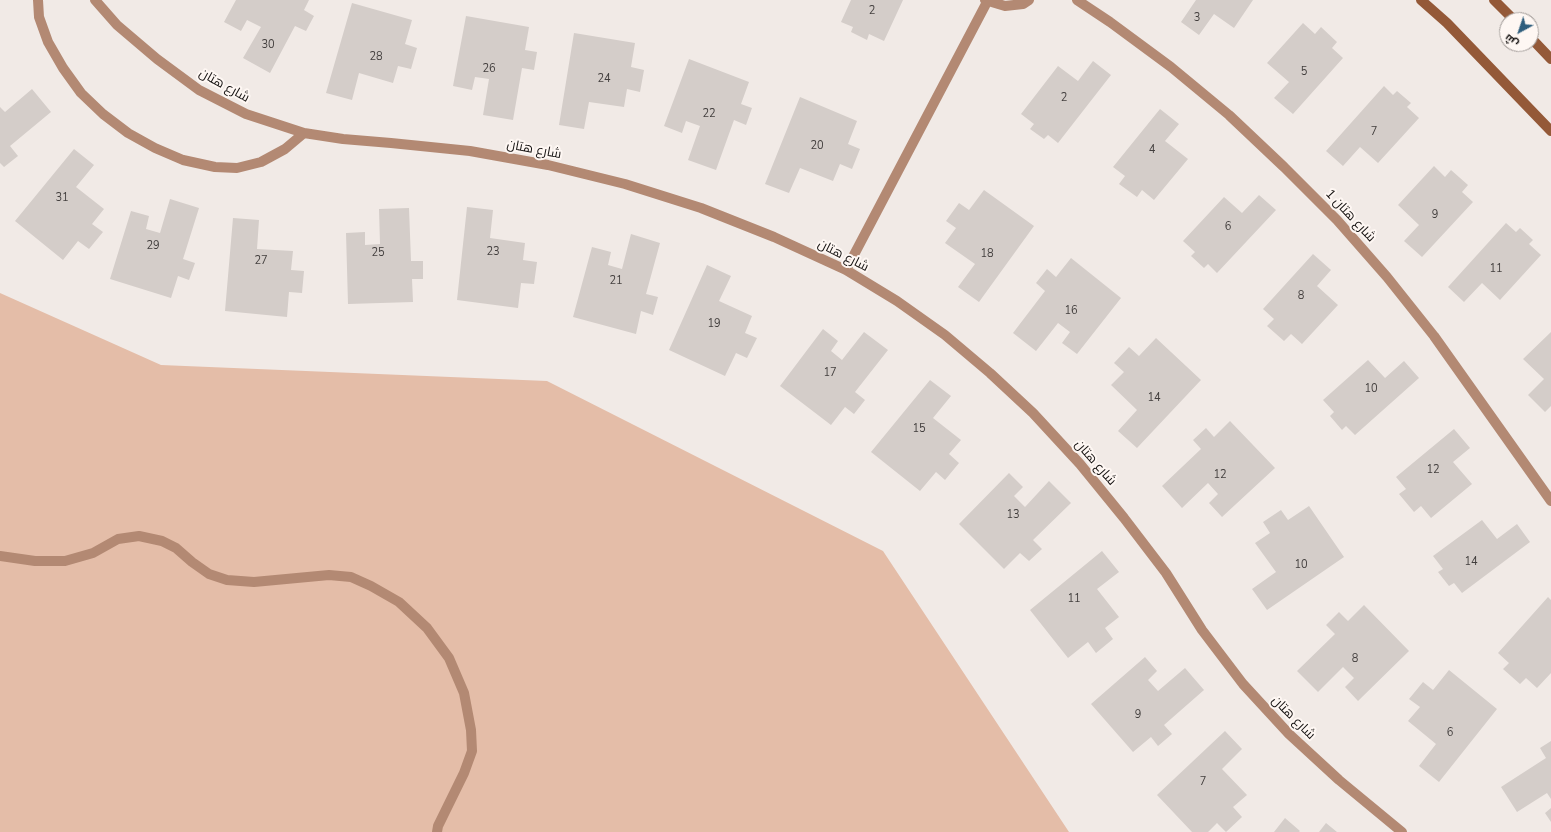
<!DOCTYPE html>
<meta charset="utf-8">
<style>
body{margin:0}
#map{position:relative;width:1551px;height:832px;overflow:hidden;background:#f1eae6;font-family:"Nunito Sans",Cairo,sans-serif}
canvas{display:block}
.north{position:absolute;left:1499px;top:12px;width:40px;height:40px;box-sizing:border-box;background:#fef7f3;border:1px solid #a09a97;border-radius:50%;rotate:220deg;font-size:11px;font-weight:700;line-height:16px;text-align:center;color:#120f0e}
.north::after{content:'';display:block;margin:auto;width:14px;height:18px;background:#2f5e7d;clip-path:polygon(50% 0,100% 100%,50% 72%,0 100%)}
</style>
<div id="map">
<canvas width="1551" height="832"></canvas>
<div class="north">ش</div>
</div>
<script>
const g = document.querySelector('canvas').getContext('2d');
g.lineJoin = 'round';
function fill(path, color) { g.fillStyle = color; g.fill(path, 'evenodd'); }
const shape = rows => new Path2D(rows.map(r => 'M' + r).join(''));
function trace(path, color, width, dash) { g.strokeStyle = color; g.lineWidth = width; g.lineCap = dash ? 'butt' : 'round'; g.setLineDash(dash || []); g.stroke(path); }
function write(font, color, halo, rows, align = 'center') {
  g.font = font + ' "Nunito Sans",Cairo,sans-serif'; g.lineWidth = 4; g.setLineDash([]); g.textBaseline = 'middle'; g.strokeStyle = halo; g.fillStyle = color; for (const [text, x, y, turn = 0] of rows) {
    g.save(); g.translate(x, y); g.rotate((+turn || 0) * Math.PI / 180); g.textAlign = isNaN(turn) ? turn : align; if (halo) g.strokeText(text, 0, 0); g.fillText(text, 0, 0); g.restore();
  }
}
const green = shape([
 [0,293,161,365,547,381,883,551,1069,832,0,832]
]);
const building = shape([
 [236,0,309,0,304,10,314,16,306,31,295,26,270,73,243,58,261,27,247,20,241,31,224,22],
 [851,0,903,0,884,41,869,34,867,40,851,32,853,27,841,22],
 [1196,0,1253,0,1234,28,1214,14,1199,35,1181,22],
 [352,3,412,20,405,44,417,48,411,69,398,66,393,83,359,73,352,100,326,93],
 [466,16,529,27,525,50,537,52,534,70,522,68,513,120,483,115,489,79,475,77,472,90,453,86],
 [1303,23,1315,34,1321,27,1337,42,1332,48,1343,58,1293,114,1274,98,1289,82,1267,63],
 [574,33,635,43,631,67,644,70,640,92,627,89,624,107,589,102,584,129,559,125],
 [689,59,749,82,741,104,752,108,746,125,734,120,716,170,688,160,700,126,686,121,682,133,664,126],
 [1093,61,1111,75,1058,143,1048,135,1044,139,1030,129,1034,124,1021,114,1058,66,1078,81],
 [1384,86,1393,95,1397,91,1411,103,1407,107,1419,118,1378,163,1360,147,1343,166,1326,151],
 [32,89,51,112,10,146,18,156,4,167,0,163,0,107,5,112],
 [800,97,857,121,848,144,860,149,852,169,840,164,833,181,800,168,789,193,765,184],
 [1160,109,1179,124,1165,141,1188,159,1154,200,1142,190,1137,197,1119,184,1125,176,1113,167],
 [74,149,94,165,76,187,104,209,92,224,103,232,89,249,78,241,63,260,15,221],
 [1434,166,1445,177,1451,170,1468,185,1462,192,1473,202,1422,257,1404,241,1419,225,1398,205],
 [984,190,1034,226,979,302,958,287,975,264,945,243,956,228,946,221,959,203,969,210],
 [1259,195,1276,210,1217,273,1208,264,1204,268,1191,256,1195,252,1183,241,1224,197,1242,213],
 [170,199,199,208,183,259,195,263,189,280,178,276,171,298,110,279,131,211,149,216,146,229,160,233],
 [467,207,493,210,490,238,525,243,523,260,537,262,534,284,521,283,518,308,457,300],
 [409,208,411,261,423,261,423,279,412,279,413,302,348,304,346,233,365,232,365,245,380,244,379,209],
 [233,218,259,220,257,249,293,251,291,270,304,271,302,293,289,292,287,317,225,311],
 [1506,223,1516,232,1520,228,1533,240,1529,244,1541,255,1500,300,1482,283,1464,302,1448,287],
 [631,234,660,243,646,294,658,297,653,315,641,311,636,334,573,317,592,247,611,252,608,265,622,269],
 [1313,254,1331,270,1317,286,1338,305,1302,344,1291,334,1284,341,1267,326,1274,319,1263,309],
 [1071,258,1121,298,1077,354,1062,343,1070,332,1058,323,1036,351,1013,333,1045,291,1036,283,1047,269,1056,277],
 [707,265,731,276,719,301,752,316,745,333,757,338,747,358,736,353,725,376,669,350],
 [823,329,838,341,831,351,842,360,864,332,888,350,855,392,865,400,854,414,845,407,831,425,780,386],
 [1551,332,1551,406,1545,412,1528,395,1544,379,1523,359],
 [1156,338,1201,380,1137,448,1118,431,1137,410,1111,385,1124,372,1114,363,1129,347,1139,356],
 [1368,360,1385,378,1404,361,1419,378,1355,435,1346,426,1342,430,1330,416,1334,412,1323,400],
 [930,380,951,396,933,418,961,440,949,454,959,463,945,480,936,472,920,491,871,452],
 [1230,421,1275,468,1222,517,1209,503,1218,494,1208,483,1182,508,1162,486,1201,449,1193,440,1206,428,1214,437],
 [1454,429,1470,448,1453,462,1472,484,1431,518,1421,506,1414,512,1399,494,1406,489,1396,477],
 [1009,473,1023,487,1014,496,1025,507,1049,481,1071,503,1033,540,1042,549,1029,561,1020,553,1004,569,959,524],
 [1309,506,1344,557,1267,610,1252,589,1276,572,1255,543,1270,533,1263,522,1281,510,1288,520],
 [1482,520,1497,539,1517,524,1530,542,1462,593,1454,583,1449,586,1438,572,1443,569,1433,556],
 [1102,551,1119,572,1097,589,1119,617,1105,628,1113,639,1096,653,1088,642,1068,658,1030,610],
 [1548,597,1551,600,1551,673,1537,688,1526,678,1520,684,1503,669,1509,663,1498,653],
 [1364,605,1409,651,1358,701,1345,687,1354,678,1343,667,1318,692,1297,671,1335,634,1326,625,1339,612,1348,621],
 [1145,657,1157,671,1148,680,1158,691,1185,668,1204,690,1164,725,1172,734,1158,746,1151,737,1133,752,1091,704],
 [1449,670,1497,709,1439,782,1419,766,1436,744,1408,721,1420,707,1409,699,1423,682,1433,690],
 [1225,731,1242,749,1222,769,1247,795,1233,807,1242,817,1226,832,1217,823,1208,832,1192,832,1157,795],
 [1551,741,1551,799,1547,793,1517,812,1501,787,1546,758,1540,748],
 [1551,808,1551,822,1545,813],
 [1285,818,1300,831,1299,832,1274,832],
 [1326,823,1337,832,1319,832]
]);
const lane = shape([
 [0,556,35,561,65,561,93,553,118,539,139,536,162,541,176,548,192,562,209,574,227,580,254,582,329,575,351,577,371,586,399,602,427,628,449,658,464,693,471,730,472,751,464,773,438,826,437,832]
]);
const street = shape([
 [38,0,39,17,48,42,63,68,81,93,103,114,128,133,155,148,183,160,215,167,237,168,261,162,285,149,304,133],
 [95,0,117,25,157,59,199,90,246,114,304,133,343,139,391,143,470,151,548,165,625,184,701,208,774,237,846,270,897,301,945,335,990,373,1033,413,1080,464,1124,518,1166,573,1202,630,1243,684,1289,734,1339,780,1402,832],
 [985,0,1005,6,1023,4,1029,0],
 [1077,0,1110,22,1171,67,1229,115,1284,167,1337,220,1387,277,1434,336,1551,501],
 [846,270,987,2]
]);
const secondary = shape([
 [1421,0,1447,23,1551,131],
 [1494,0,1514,20],
 [1531,38,1551,59]
]);
const numberNames = [
 ["2",872,11],
 ["3",1197,18],
 ["30",268,45],
 ["28",376,57],
 ["26",489,69],
 ["5",1304,72],
 ["24",604,79],
 ["2",1064,98],
 ["22",709,114],
 ["7",1374,132],
 ["20",817,146],
 ["4",1152,150],
 ["31",62,198],
 ["9",1435,215],
 ["6",1228,227],
 ["29",153,246],
 ["23",493,252],
 ["25",378,253],
 ["18",987,254],
 ["27",261,261],
 ["11",1496,269],
 ["21",616,281],
 ["8",1301,296],
 ["16",1071,311],
 ["19",714,324],
 ["17",830,373],
 ["10",1371,389],
 ["14",1154,398],
 ["15",919,429],
 ["12",1433,470],
 ["12",1220,475],
 ["13",1013,515],
 ["14",1471,562],
 ["10",1301,565],
 ["11",1074,599],
 ["8",1355,659],
 ["9",1138,715],
 ["6",1450,733],
 ["7",1203,782]
];
const streetNames = [
 ["شارع هتان",224,86,29],
 ["شارع هتان",534,150,11],
 ["شارع هتان 1",1350,216,47],
 ["شارع هتان",843,256,27],
 ["شارع هتان",1095,463,49],
 ["شارع هتان",1293,718,45]
];
fill(green, '#e4bda8');
fill(building, '#d4cdc9');
trace(lane, '#b38973', 10);
trace(street, '#b38973', 10);
trace(secondary, '#945938', 10);
write('11px', '#423e3d', null, numberNames);
write('13px', '#120f0e', '#fef7f3', streetNames);
</script>
